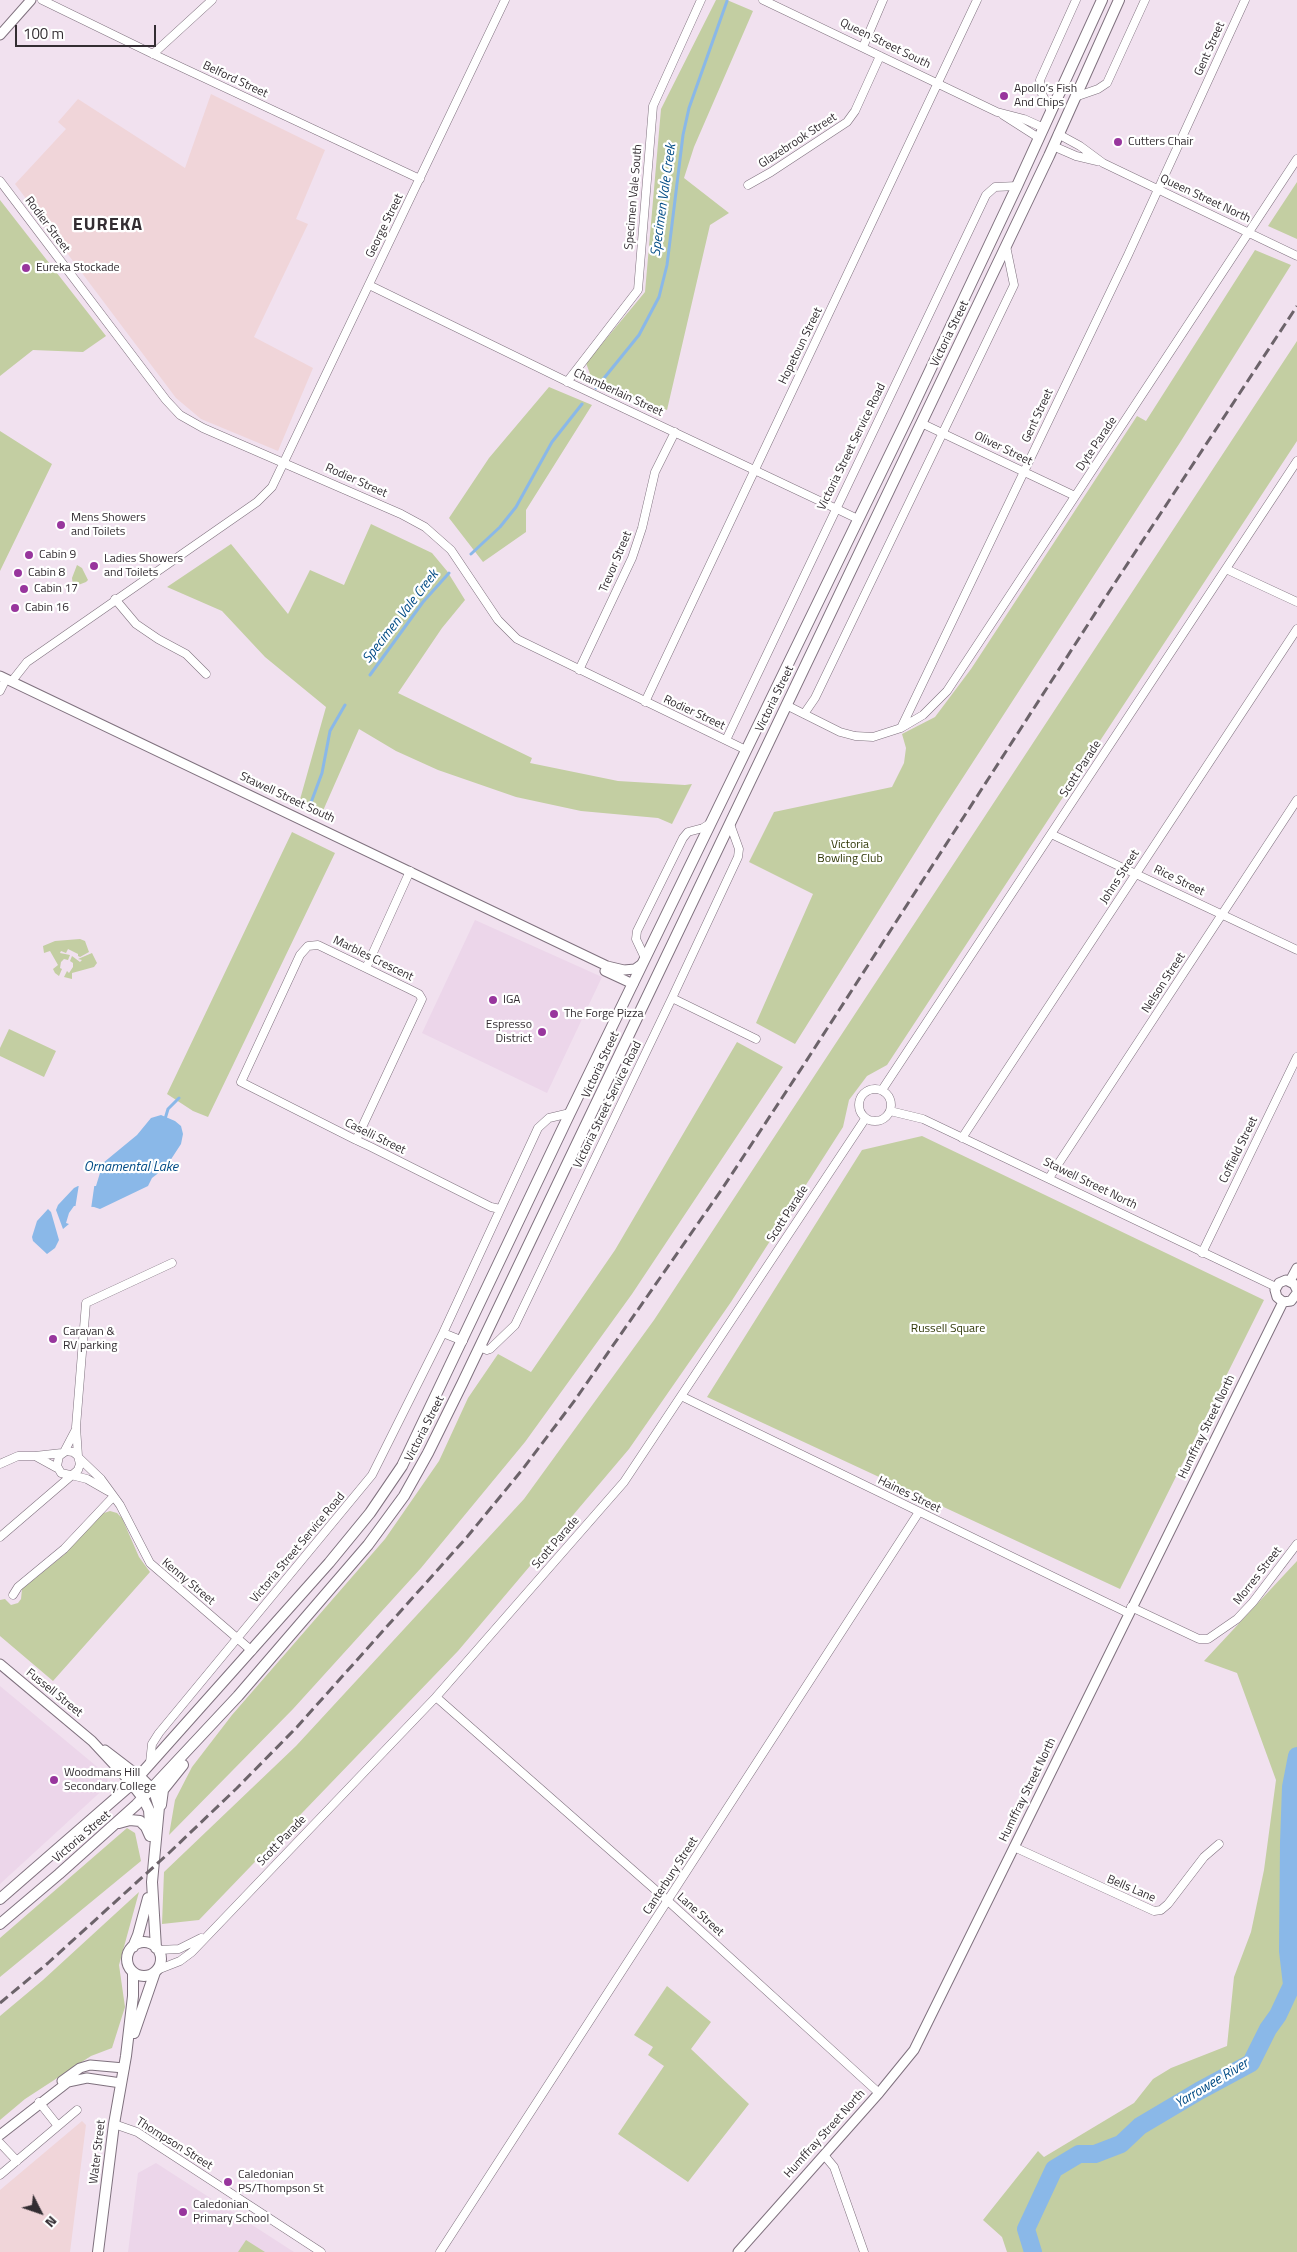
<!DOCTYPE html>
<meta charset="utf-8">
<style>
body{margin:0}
#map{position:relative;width:1297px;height:2252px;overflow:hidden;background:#f1e1ef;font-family:"Titillium Web",sans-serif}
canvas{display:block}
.north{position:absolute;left:15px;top:2187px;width:50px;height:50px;-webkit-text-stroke:4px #fff;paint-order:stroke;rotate:131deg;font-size:14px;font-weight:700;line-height:20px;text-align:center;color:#332d32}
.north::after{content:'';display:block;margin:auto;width:18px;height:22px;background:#332d32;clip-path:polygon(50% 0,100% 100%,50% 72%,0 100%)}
.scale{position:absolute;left:15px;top:25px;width:141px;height:22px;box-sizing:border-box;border:2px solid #332d32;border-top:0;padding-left:6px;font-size:15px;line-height:18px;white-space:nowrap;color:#332d32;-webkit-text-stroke:4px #fff;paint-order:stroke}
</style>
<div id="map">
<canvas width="1297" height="2252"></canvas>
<div class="north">N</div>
<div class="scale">100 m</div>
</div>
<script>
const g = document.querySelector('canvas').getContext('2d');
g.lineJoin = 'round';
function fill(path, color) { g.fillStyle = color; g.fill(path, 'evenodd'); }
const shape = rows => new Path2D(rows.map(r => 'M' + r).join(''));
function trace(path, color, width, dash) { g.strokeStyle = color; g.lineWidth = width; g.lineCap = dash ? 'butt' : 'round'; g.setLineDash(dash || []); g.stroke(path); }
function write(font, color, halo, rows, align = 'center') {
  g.font = font + ' "Titillium Web",sans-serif'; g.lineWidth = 4.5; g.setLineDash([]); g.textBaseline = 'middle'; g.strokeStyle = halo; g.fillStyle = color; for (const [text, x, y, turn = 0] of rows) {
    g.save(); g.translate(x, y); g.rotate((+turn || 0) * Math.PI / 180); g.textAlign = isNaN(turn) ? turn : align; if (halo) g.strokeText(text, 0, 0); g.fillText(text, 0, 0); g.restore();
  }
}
const built = shape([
 [475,920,602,977,547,1093,422,1033],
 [0,1686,107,1775,108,1785,0,1884],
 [156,2163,294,2252,128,2252,138,2173]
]);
const industrial = shape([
 [211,94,325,150,296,219,308,224,254,337,313,368,278,451,201,419,176,398,15,184,66,129,58,122,78,99,185,168],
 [82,2121,86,2125,70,2252,0,2252,0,2190]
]);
const green = shape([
 [716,0,727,0,753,11,694,147,684,178,729,213,710,225,667,410,593,382,586,363,645,292,661,109],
 [1297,182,1297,239,1268,226],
 [0,200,106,336,83,352,33,350,0,376],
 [1255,250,1291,265,1181,441,938,816,795,1044,756,1023,813,894,749,862,774,812,892,787,904,763,906,748,902,734,935,717,971,669,1137,416,1146,421],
 [1297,341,1297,441,887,1065,867,1076,849,1100,843,1127,731,1302,629,1449,458,1651,199,1920,162,1924,164,1872,296,1746,524,1499,654,1320],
 [549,387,592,405,526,510,526,532,483,562,449,518,489,458],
 [0,431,52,464,0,571],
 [371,524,432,553,447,571,465,600,442,628,398,693,532,758,530,763,618,781,685,785,692,784,672,824,658,818,581,811,516,797,438,770,396,751,359,729,322,813,299,803,326,707,265,657,222,611,167,587,231,544,288,614,310,570,344,585],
 [77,565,82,568,88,580,86,582,73,587,72,578],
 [292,832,335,853,208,1117,193,1111,167,1094],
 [80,939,85,941,89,952,80,957,78,956,78,954,68,949,66,953,61,951,60,953,70,955,68,960,64,959,61,962,60,968,62,969,59,976,55,973,53,969,58,965,50,951,44,953,43,946,55,941],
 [92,953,97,963,94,967,72,973,72,979,64,977,67,971,69,973,73,967,73,963,70,961,72,956,80,962,82,960,78,959],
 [9,1029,56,1051,44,1077,0,1056,0,1048],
 [737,1042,783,1067,632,1294,525,1442,421,1568,293,1709,169,1835,175,1800,192,1767,232,1715,385,1539,439,1461,468,1398,498,1354,531,1372,615,1250],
 [922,1136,1264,1300,1120,1589,707,1397,862,1150],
 [110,1511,117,1513,122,1518,139,1557,150,1572,53,1681,0,1636,0,1600,5,1599,11,1605,18,1603,21,1599,22,1589,65,1554,101,1514],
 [1297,1561,1297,2252,1007,2252,1002,2237,983,2220,1038,2151,1044,2157,1134,2103,1153,2079,1171,2068,1227,2046,1234,1977,1251,1932,1264,1870,1276,1780,1237,1673,1204,1661],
 [127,1828,135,1833,141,1861,0,1977,0,1938],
 [139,1892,119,1965,125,2007,112,2048,91,2056,25,2099,0,2120,0,2016,43,1980],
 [667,1986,711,2022,691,2049,749,2104,688,2182,618,2134,664,2066,648,2055,653,2047,634,2035],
 [246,2240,265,2252,238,2252]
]);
const water = shape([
 [161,1115,175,1121,181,1126,183,1134,181,1144,166,1167,152,1178,148,1186,100,1209,94,1207,74,1206,69,1213,66,1223,69,1224,63,1229,56,1210,58,1205,74,1188,78,1186,96,1186,103,1163,137,1135,151,1118],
 [48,1209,51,1212,59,1240,55,1248,47,1254,33,1241,32,1237,37,1221]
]);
const pier = shape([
 [95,1181,91,1209,75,1209,79,1184,94,1184]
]);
const stream = shape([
 [596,388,639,335,659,297,667,265,683,135,689,108,727,1],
 [471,554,500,527,516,507,552,442,582,404],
 [370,675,423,602,449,573],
 [309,808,322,773,330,731,345,705],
 [165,1119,168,1109,179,1098],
 [1288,1951,1297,1951]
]);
const river = shape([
 [1033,2252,1026,2229,1054,2169,1079,2154,1095,2154,1121,2144,1140,2126,1199,2091,1251,2063,1268,2029,1278,2015,1292,1985,1288,1951,1289,1843,1291,1787,1297,1756]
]);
const minor = shape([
 [42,0,153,54,420,179],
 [763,0,997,112,1024,119,1044,128],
 [863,47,883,0],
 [153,54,212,0],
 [1075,97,1098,89,1107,83,1145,0],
 [1051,111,1042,94,1040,80,1076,0],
 [1003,115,1039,138],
 [1058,134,1080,146,1103,163,1297,256],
 [1053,146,1076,156,1097,161],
 [0,181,166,400,180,415,203,428,401,514,425,527,451,550,498,620,517,639,746,750],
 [748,185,771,172,847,122,855,111,880,56],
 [369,285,570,383,858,519],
 [567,382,638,290,653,106,701,0],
 [921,423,1075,496],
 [1226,569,1297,602],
 [115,599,136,624,158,639,186,654,206,674],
 [579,670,632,558,642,528,655,472,675,432],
 [12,681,27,662,257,502,272,487,505,0],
 [0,691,6,679],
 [645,702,977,0],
 [786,705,840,732,855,736,873,737,901,728,1128,255,1245,0],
 [804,714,815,698,1014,285,1006,246],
 [901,728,923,715,947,691,1297,159],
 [726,740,986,195,995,187,1017,186],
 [1051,834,1297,950],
 [645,958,636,939,637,931,683,838,688,832,703,828,711,823],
 [366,968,410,871],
 [672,998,756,1039],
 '859 1105a16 16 0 1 1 32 0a16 16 0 1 1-32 0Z',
 [882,1090,1297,461],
 [890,1111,923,1119,1276,1287],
 [962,1138,1297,629],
 [356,1140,422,999,419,994,409,989,318,945,308,946,300,955,241,1082,356,1140,371,1147,491,1207,500,1209],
 [1049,1178,1297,800],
 [1202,1253,1297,1057],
 [443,1333,463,1341],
 [480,1347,487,1350,490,1349,515,1325,672,998,738,857,739,849,730,824],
 [681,1396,1128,1613],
 [64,1452,75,1431],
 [78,1456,76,1427,86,1303,172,1263],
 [37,1457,57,1468],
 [79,1458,101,1479,120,1505,150,1563,252,1651],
 [0,1464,18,1456,35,1456,62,1453],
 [71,1475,87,1479,108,1491],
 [0,1537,78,1470,80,1464,78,1456,73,1452,66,1451,59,1456,57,1466,61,1473,70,1475],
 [13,1595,18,1587,64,1549,113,1497],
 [1131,1607,1199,1639,1208,1639,1237,1619,1253,1602,1297,1544],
 [436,1697,668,1901,879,2093],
 [150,1763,152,1744,159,1733,372,1475,443,1333,538,1128,549,1118,570,1113],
 [1014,1847,1154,1911,1161,1910,1168,1904,1204,1857,1219,1844],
 [159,1950,179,1949,201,1938],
 [157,1970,180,1961,192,1952,436,1697,624,1482,865,1119],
 [39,2102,58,2126],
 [114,2124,137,2132,321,2252],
 [0,2143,17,2161],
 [824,2155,834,2167,864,2252],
 [0,2175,77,2110],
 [440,2252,919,1512]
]);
const tertiary = shape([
 [0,35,31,0],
 [0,676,607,966,624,970,635,969,642,964],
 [605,971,633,984],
 [1290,1281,1297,1268],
 [1297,1290,1294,1284,1286,1280,1279,1283,1275,1290,1277,1297,1283,1302,1291,1301,1297,1293],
 [0,1664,92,1741,132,1784],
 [105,1750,139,1776],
 [62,2081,80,2068,90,2065,124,2068],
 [0,2135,68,2082,87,2078,121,2083],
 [738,2252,879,2093,914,2050,1283,1302]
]);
const secondary = shape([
 [139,1776,154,1791,159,1807,152,1882,156,1948],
 [132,1784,143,1798,149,1810,151,1836],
 [161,1805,163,1790,183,1765],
 [119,1823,130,1820,140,1821,146,1827,150,1836],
 [0,1899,132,1784,329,1563,370,1513,402,1466,570,1113,908,417,1017,186,1102,0],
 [0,1924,59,1874,136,1805,238,1696,368,1545,404,1496,428,1453,462,1384,1049,156,1119,0],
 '127 1959a17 17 0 1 1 34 0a17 17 0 1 1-34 0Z',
 [133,1947,138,1935,148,1898],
 [134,2033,155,1972],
 [98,2252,114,2124,126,2056,133,1996,133,1972]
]);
const rail = shape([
 [0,2003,48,1963,170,1852,237,1788,297,1727,467,1537,522,1470,575,1400,722,1189,803,1066,1105,598,1297,306]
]);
const markers = [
 [1004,96,5,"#98369d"],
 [1118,142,5,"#98369d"],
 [26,268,5,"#98369d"],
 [61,525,5,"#98369d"],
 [29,555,5,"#98369d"],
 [94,566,5,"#98369d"],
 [18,573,5,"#98369d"],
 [24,589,5,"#98369d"],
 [15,608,5,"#98369d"],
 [493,1000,5,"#98369d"],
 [554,1014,5,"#98369d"],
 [542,1032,5,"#98369d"],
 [53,1339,5,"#98369d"],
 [54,1780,5,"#98369d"],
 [228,2182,5,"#98369d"],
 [183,2212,5,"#98369d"]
];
const streetNames = [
 ["Queen Street South",885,44,26],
 ["Gent Street",1210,49,-66],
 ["Belford Street",235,80,25],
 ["Glazebrook Street",798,141,-33],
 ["Specimen Vale South",634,197,-85],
 ["Queen Street North",1205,199,25],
 ["Rodier Street",47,225,53],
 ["George Street",385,226,-64],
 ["Victoria Street",950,334,-64],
 ["Hopetoun Street",801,346,-64],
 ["Chamberlain Street",618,393,25],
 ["Gent Street",1038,416,-65],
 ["Dyte Parade",1097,444,-56],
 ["Victoria Street Service Road",852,447,-64],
 ["Oliver Street",1003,449,26],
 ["Rodier Street",356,481,24],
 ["Trevor Street",616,562,-67],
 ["Victoria Street",775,699,-64],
 ["Rodier Street",694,713,25],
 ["Scott Parade",1081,769,-57],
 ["Stawell Street South",287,798,25],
 ["Johns Street",1120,877,-57],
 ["Rice Street",1179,881,26],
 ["Marbles Crescent",373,959,26],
 ["Nelson Street",1164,983,-57],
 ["Victoria Street",601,1065,-65],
 ["Victoria Street Service Road",608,1105,-64],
 ["Caselli Street",375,1137,26],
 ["Coffield Street",1239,1150,-64],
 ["Stawell Street North",1090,1184,26],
 ["Scott Parade",788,1214,-57],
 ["Humffray Street North",1207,1427,-64],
 ["Victoria Street",425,1429,-63],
 ["Haines Street",909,1495,26],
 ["Scott Parade",556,1543,-49],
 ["Victoria Street Service Road",298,1548,-50],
 ["Morres Street",1258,1576,-52],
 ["Kenny Street",188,1582,40],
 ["Fussell Street",54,1693,39],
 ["Humffray Street North",1028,1790,-64],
 ["Victoria Street",82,1837,-41],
 ["Scott Parade",282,1841,-46],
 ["Canterbury Street",671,1876,-57],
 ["Bells Lane",1131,1889,23],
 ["Lane Street",700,1915,42],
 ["Humffray Street North",825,2134,-48],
 ["Thompson Street",174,2144,32],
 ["Water Street",98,2152,-83]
];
const poiNames = [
 ["Apollo’s Fish",1014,89],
 ["And Chips",1014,103],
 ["Cutters Chair",1128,142],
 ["Eureka Stockade",36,268],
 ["Mens Showers",71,518],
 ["and Toilets",71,532],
 ["Cabin 9",39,555],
 ["Ladies Showers",104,559],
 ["and Toilets",104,573],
 ["Cabin 8",28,573],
 ["Cabin 17",34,589],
 ["Cabin 16",25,608],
 ["IGA",503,1000],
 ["The Forge Pizza",564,1014],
 ["Espresso",532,1025,"right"],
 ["District",532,1039,"right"],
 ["Caravan &",63,1332],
 ["RV parking",63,1346],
 ["Woodmans Hill",64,1773],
 ["Secondary College",64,1787],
 ["Caledonian",238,2175],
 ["PS/Thompson St",238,2189],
 ["Caledonian",193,2205],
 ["Primary School",193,2219]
];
const parkNames = [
 ["Victoria",850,845],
 ["Bowling Club",850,859],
 ["Russell Square",948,1329]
];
const waterNames = [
 ["Specimen Vale Creek",664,200,-82],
 ["Specimen Vale Creek",401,617,-52],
 ["Ornamental Lake",131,1168],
 ["Yarrowee River",1212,2084,-31]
];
const districtNames = [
 ["EUREKA",108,226]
];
fill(built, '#ecd6ea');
fill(industrial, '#f0d5d9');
fill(green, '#c3cea2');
fill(water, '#8ab8e8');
fill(pier, '#f1e1ef');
trace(stream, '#8ab8e8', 3);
trace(river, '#8ab8e8', 18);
trace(minor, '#7f717e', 9);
trace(tertiary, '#7f717e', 11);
trace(secondary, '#7f717e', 12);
trace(minor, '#fff', 8);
trace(tertiary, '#fff', 9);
trace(secondary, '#fff', 10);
trace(rail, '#6c636a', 3, [10, 5]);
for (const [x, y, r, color] of markers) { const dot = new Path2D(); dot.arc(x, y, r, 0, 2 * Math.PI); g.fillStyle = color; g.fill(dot); trace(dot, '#fff', 2); }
write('12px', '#332d32', '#fff', streetNames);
write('12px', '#332d32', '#fff', poiNames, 'left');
write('12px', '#303807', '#fff', parkNames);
write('italic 14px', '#034c86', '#fff', waterNames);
g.letterSpacing = '1px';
write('bold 18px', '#332d32', '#fff', districtNames);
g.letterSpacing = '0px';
</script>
